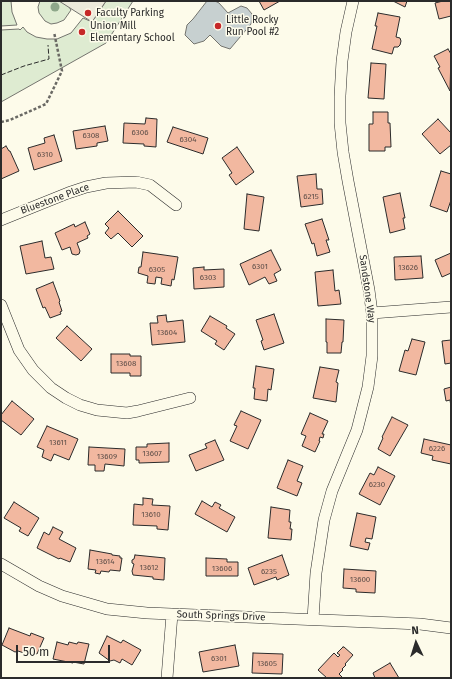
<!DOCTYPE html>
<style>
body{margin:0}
#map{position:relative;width:452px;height:679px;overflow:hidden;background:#fdfbea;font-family:"Fira Sans",sans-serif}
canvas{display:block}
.frame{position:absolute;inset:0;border:2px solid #2b2b2b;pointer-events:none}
.north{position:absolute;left:396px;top:623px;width:40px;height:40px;-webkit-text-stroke:3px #fdfbea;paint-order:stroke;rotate:356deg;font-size:11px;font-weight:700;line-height:16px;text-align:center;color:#2b2b2b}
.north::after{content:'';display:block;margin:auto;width:14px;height:18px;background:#2b2b2b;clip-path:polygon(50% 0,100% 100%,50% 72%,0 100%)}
.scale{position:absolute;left:16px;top:645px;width:94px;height:18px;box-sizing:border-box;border:2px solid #2b2b2b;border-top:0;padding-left:5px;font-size:12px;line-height:14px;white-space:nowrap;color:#2b2b2b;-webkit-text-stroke:3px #fdfbea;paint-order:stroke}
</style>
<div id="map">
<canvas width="452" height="679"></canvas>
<div class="frame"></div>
<div class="north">N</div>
<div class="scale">50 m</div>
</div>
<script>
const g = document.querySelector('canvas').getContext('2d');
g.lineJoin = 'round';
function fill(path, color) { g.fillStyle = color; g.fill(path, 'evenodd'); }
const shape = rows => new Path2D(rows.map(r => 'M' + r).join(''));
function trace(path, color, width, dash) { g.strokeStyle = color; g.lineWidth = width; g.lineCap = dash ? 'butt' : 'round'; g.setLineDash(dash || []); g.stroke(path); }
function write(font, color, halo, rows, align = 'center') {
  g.font = font + ' "Fira Sans",sans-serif'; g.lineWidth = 3; g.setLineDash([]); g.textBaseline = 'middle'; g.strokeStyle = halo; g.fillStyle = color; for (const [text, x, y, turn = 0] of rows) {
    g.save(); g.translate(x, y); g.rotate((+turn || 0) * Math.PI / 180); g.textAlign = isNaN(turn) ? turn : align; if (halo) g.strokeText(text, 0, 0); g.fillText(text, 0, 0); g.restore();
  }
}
const green = shape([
 [1,1,11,1,12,12,17,25,1,26,1,1],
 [40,1,65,1,71,10,64,20,57,23,51,24,45,21,39,13,38,7,40,1],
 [106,1,133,1,106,43,1,102,1,30,19,29,20,30,23,27,27,32,36,37,47,39,57,39,71,33,83,18,92,22,106,1]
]);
const parking = shape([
 [59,1,106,1,92,22,59,1]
]);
const water = shape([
 [207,1,215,1,219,3,228,13,241,6,247,8,252,14,252,20,251,24,230,49,221,46,210,35,204,41,194,44,185,35,187,25,193,19,207,1]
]);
const building = shape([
 [259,1,280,1,264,10,259,1],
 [393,1,407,1,405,7,393,1],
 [443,1,451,1,451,16,439,19,435,3,443,1],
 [378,13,400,17,396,37,400,38,401,41,400,45,398,47,394,47,392,54,372,49,377,26,375,26,378,13],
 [448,49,451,54,450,91,438,68,440,67,434,56,448,49],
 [371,63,386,64,384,99,368,98,371,63],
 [373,112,388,112,388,123,390,123,391,147,385,147,385,151,369,151,369,124,373,124,373,112],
 [146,118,157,119,156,147,144,146,144,144,123,143,124,123,145,124,146,118],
 [438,119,451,133,451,145,440,154,422,134,438,119],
 [105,126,108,141,97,143,97,146,76,149,73,131,105,126],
 [173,127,208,138,203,154,167,142,173,127],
 [54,135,62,161,34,170,28,148,45,143,44,138,54,135],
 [6,146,9,151,10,151,19,171,1,179,1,149,6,146],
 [237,147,254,172,236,185,229,175,232,173,222,158,237,147],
 [441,171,451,174,451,200,447,212,430,206,441,171],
 [316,174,317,189,322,189,323,204,301,207,297,176,316,174],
 [400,193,405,218,403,218,405,229,390,233,383,197,400,193],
 [247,194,264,197,259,231,244,229,247,194],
 [118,211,143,236,132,247,118,233,111,239,105,233,109,228,105,224,118,211],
 [322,219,329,240,326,240,330,252,317,256,314,243,312,244,305,224,322,219],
 [85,222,90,234,87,236,88,238,77,243,80,251,79,254,76,255,72,254,70,247,62,250,55,233,74,224,75,227,85,222],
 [42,241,45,258,51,257,54,269,26,274,20,246,42,241],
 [271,250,281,270,274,274,277,281,269,284,265,277,249,285,240,264,271,250],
 [143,252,178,257,174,280,172,279,171,286,161,284,162,278,156,277,155,284,147,283,148,276,138,273,139,267,141,267,143,252],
 [451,253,451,273,442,277,435,260,451,253],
 [421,256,423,278,395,280,394,257,421,256],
 [204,267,204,270,224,269,224,287,194,289,193,268,204,267],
 [333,270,335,291,339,290,341,304,318,306,315,272,333,270],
 [53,282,60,301,59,302,62,311,60,312,61,314,50,318,45,307,43,308,36,289,53,282],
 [274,314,284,343,264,350,261,341,263,340,256,320,274,314],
 [166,315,167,322,183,320,185,342,152,345,150,323,158,323,157,316,166,315],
 [210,316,227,326,226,328,235,334,224,350,215,344,217,341,201,331,210,316],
 [326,319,344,320,343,342,342,342,341,353,327,353,327,342,326,342,326,319],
 [67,326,92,349,81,361,56,338,67,326],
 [412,339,425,342,416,375,399,371,405,350,408,351,412,339],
 [451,340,451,363,445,364,442,341,451,340],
 [111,354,130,354,130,356,141,356,141,376,130,376,130,373,111,373,111,354],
 [256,366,274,369,271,390,268,389,267,401,254,399,255,388,253,388,256,366],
 [320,367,339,370,336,382,338,383,336,402,313,398,320,367],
 [451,387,451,407,450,400,446,401,444,389,451,387],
 [12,401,34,419,21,435,1,420,1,415,12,401],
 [241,411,261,420,248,449,230,441,237,426,234,425,241,411],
 [310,413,328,421,322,434,324,434,323,438,320,437,319,441,320,441,315,452,302,446,306,436,301,434,310,413],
 [392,417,408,425,390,456,378,449,383,438,382,437,392,417],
 [47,426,78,439,69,460,54,454,51,461,42,457,44,450,37,447,47,426],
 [424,439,451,445,451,464,432,460,433,456,421,453,424,439],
 [215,440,224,460,196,471,189,455,207,448,205,444,215,440],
 [169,443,169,462,139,463,139,460,136,460,136,447,147,447,147,444,169,443],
 [89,447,125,449,124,466,105,464,104,471,95,471,95,465,88,465,89,447],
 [288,460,303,466,297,481,302,483,297,496,277,488,288,460],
 [378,467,395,476,380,505,359,494,370,473,374,475,378,467],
 [143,498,153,499,152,505,170,506,168,530,157,529,157,526,133,525,134,504,143,505,143,498],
 [202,501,212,507,215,502,221,505,219,508,235,517,227,532,195,514,202,501],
 [14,502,39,518,28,536,19,531,21,528,4,518,14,502],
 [271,507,290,510,289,522,291,522,290,529,292,529,291,540,268,538,271,507],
 [357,513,376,517,372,539,366,538,365,542,370,543,368,550,350,546,357,513],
 [53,527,63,532,59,539,76,548,70,562,60,558,59,559,37,548,44,532,49,535,53,527],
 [90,550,112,554,112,555,120,556,120,558,122,558,120,571,110,570,109,572,101,571,100,574,95,573,96,570,88,569,90,550],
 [135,555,165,558,164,580,153,579,153,577,133,575,132,571,134,564,132,563,132,560,134,559,135,555],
 [282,555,289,575,277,580,276,577,254,585,248,568,282,555],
 [206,558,227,559,227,562,238,562,238,576,206,576,206,558],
 [344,569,376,571,375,593,356,592,356,589,343,588,344,569],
 [9,628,30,636,31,633,44,638,37,654,26,649,24,653,18,651,15,652,2,645,9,628],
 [107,636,121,643,123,640,141,650,132,665,122,659,120,663,114,660,110,661,99,653,107,636],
 [57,642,68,645,69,642,77,644,78,642,89,644,84,664,73,662,73,663,53,659,57,642],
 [235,645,239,666,203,672,199,652,235,645],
 [343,647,344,647,353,655,345,664,346,665,342,669,343,670,339,674,343,678,327,678,318,670,334,653,338,657,340,655,337,653,343,647],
 [253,653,283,654,282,674,252,673,253,653],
 [390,663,399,678,375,678,373,673,390,663]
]);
const path = shape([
 [1,122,10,120,46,104,62,71,54,32]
]);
const minor = shape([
 [1,220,68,193,86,187,106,183,136,182,150,185,176,205],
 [1,305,19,350,33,370,51,388,66,398,80,405,97,410,127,413,138,411,190,398],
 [372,313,451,307],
 [1,564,39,586,62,596,107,609,147,613,420,624,451,628],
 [313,619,316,573,324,520,332,491,357,430,368,387,372,356,372,313,369,290,348,181,343,152,340,123,340,96,342,61,346,32,353,1],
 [167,678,172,614]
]);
const fence = shape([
 [1,75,24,66,49,59,48,45]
]);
const trees = [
 [55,7]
];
const markers = [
 [88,13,4,"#c62828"],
 [218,26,4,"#c62828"],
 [82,32,4,"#c62828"]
];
const numberNames = [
 ["6306",140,133],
 ["6308",91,136],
 ["6304",188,140],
 ["6310",45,155],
 ["6215",311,197],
 ["6301",260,267],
 ["13626",408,268],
 ["6305",157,270],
 ["6303",208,278],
 ["13604",167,333],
 ["13608",126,364],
 ["13611",58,443],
 ["6226",437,449],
 ["13607",152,454],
 ["13609",107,457],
 ["6230",377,485],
 ["13610",151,515],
 ["13614",105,562],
 ["13612",149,568],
 ["13606",222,569],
 ["6235",269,572],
 ["13600",360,580],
 ["6301",219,659],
 ["13605",267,664]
];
const poiNames = [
 ["Faculty Parking",96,13],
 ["Little Rocky",226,20],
 ["Run Pool #2",226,32],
 ["Union Mill",90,26],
 ["Elementary School",90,38]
];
const streetNames = [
 ["Bluestone Place",55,199,-20],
 ["Sandstone Way",367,289,82],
 ["South Springs Drive",221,616,2]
];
fill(green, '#deebd1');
trace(green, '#74746e', 1);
fill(parking, '#eceadb');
trace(parking, '#74746e', 1);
fill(water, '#c7d0d0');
trace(water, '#74746e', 1);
fill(building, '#f2b8a0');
trace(building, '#2b2b2b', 1);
trace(minor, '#2b2b2b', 12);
trace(path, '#6a6964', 2.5, [3, 2]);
trace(minor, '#fdfbea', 11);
trace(fence, '#2b2b2b', 1, [5, 2]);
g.fillStyle = '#8ea78a';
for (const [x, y] of trees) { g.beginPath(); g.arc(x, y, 4.5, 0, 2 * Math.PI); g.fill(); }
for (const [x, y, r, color] of markers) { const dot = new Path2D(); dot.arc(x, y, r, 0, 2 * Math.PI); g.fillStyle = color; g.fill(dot); trace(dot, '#fdfbea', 1.5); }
write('8px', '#5d4e48', null, numberNames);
write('10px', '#2b2b2b', '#fdfbea', poiNames, 'left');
write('10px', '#2b2b2b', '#fdfbea', streetNames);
</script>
